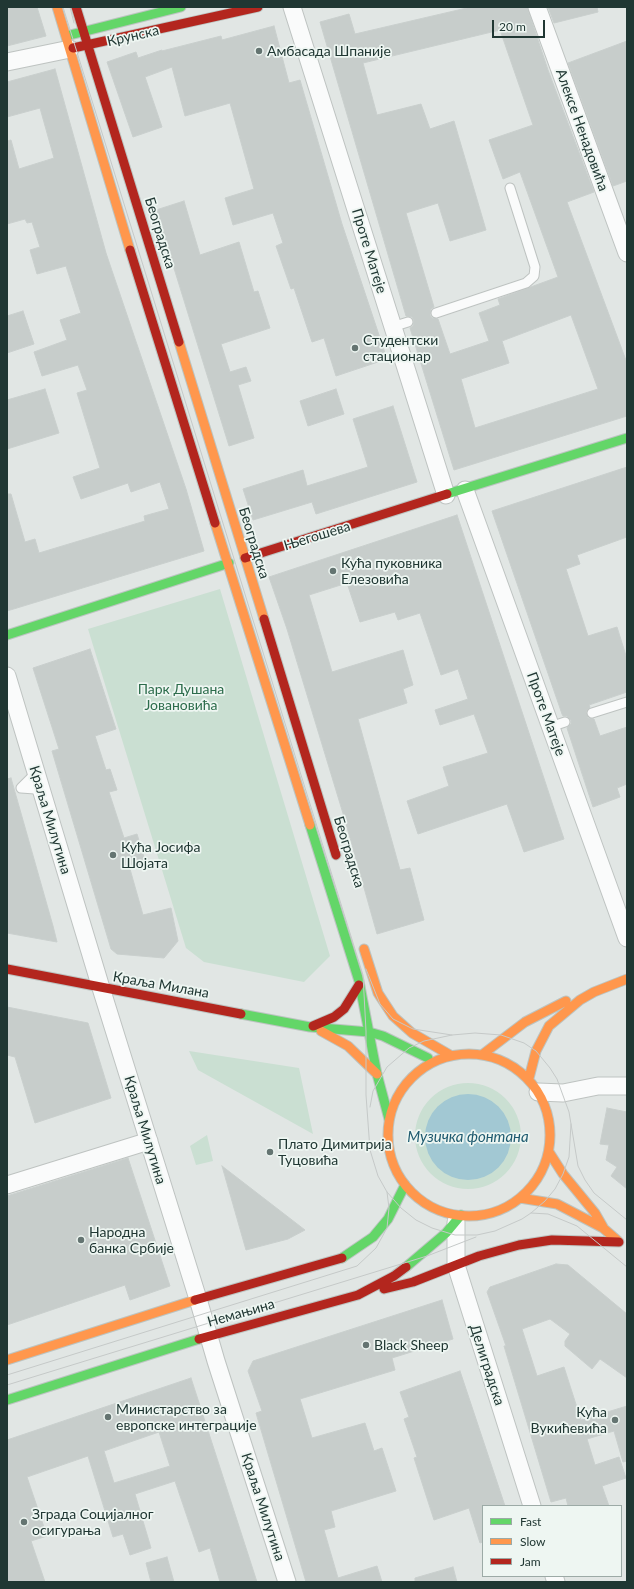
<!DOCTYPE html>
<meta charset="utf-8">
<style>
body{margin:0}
#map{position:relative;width:634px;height:1589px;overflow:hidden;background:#e1e6e4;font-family:Lato,sans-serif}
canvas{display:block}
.frame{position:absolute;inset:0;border:8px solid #203733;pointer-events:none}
.legend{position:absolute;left:482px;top:1505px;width:140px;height:72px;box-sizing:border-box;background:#eef6f2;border:1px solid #9caaa6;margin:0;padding:5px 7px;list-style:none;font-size:12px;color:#203733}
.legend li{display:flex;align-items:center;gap:8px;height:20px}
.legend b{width:20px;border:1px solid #9caaa6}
.scale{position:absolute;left:492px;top:20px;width:53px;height:18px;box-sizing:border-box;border:2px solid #203733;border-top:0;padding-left:5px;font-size:12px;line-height:14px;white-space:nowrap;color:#203733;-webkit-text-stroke:3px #eef6f2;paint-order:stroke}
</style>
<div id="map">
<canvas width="634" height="1589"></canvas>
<div class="frame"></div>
<ul class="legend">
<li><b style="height:5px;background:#63d668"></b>Fast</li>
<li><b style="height:5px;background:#ff974d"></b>Slow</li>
<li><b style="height:5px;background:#b3261e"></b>Jam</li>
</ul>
<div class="scale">20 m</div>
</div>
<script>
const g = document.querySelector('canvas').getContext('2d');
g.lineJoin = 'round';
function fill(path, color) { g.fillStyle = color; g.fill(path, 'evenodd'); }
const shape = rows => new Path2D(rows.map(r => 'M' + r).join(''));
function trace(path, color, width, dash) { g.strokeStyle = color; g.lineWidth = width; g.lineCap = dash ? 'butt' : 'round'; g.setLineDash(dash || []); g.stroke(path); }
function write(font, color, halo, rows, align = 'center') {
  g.font = font + ' Lato,sans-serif'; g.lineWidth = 3.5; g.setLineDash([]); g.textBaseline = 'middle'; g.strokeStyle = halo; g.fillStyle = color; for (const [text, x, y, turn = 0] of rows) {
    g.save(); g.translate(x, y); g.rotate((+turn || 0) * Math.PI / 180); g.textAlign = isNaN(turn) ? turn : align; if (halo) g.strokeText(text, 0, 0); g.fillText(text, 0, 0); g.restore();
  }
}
const green = shape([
 [220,589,330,956,304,982,204,962,186,948,88,629],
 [189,1051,299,1068,313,1134,198,1070],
 '415 1136a53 53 0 1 1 106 0a53 53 0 1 1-106 0Z',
 [207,1135,213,1161,196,1165,190,1146]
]);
const water = shape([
 '425 1137a43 43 0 1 1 86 0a43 43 0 1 1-86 0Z'
]);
const building = shape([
 [7,7,37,7,46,36,7,46,7,7],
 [471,7,527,7,548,70,594,192,567,202,627,363,627,416,454,470,410,328,413,326,414,321,412,317,406,316,320,22,349,14,355,34,471,7],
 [500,30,533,125,489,140,503,179,520,172,558,277,498,299,500,305,479,313,489,341,450,354,438,319,432,318,430,315,431,309,434,307,406,213,438,203,450,241,486,230,454,121,430,129,421,104,377,115,363,63,500,30],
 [571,315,598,389,475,428,461,379,509,363,502,341,571,315],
 [548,7,597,7,598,12,554,23,548,7],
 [274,26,289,83,300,80,342,224,387,359,336,376,324,338,312,342,294,288,291,289,276,246,283,243,273,213,233,225,225,198,254,189,230,103,185,116,172,67,145,77,162,127,133,137,107,62,136,52,138,58,162,50,162,51,221,36,222,40,274,26],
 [627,41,627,181,613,186,568,63,627,41],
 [55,69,106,253,186,489,204,551,7,611,7,494,11,494,25,542,35,539,39,553,145,521,144,516,169,509,160,482,131,492,128,483,81,499,73,477,100,468,77,393,87,390,78,365,42,376,34,352,67,340,60,320,81,313,66,266,37,274,30,250,40,247,32,222,27,223,25,219,7,224,7,141,11,140,19,169,54,158,40,108,7,117,7,82,55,69],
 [184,201,200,255,239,242,254,292,258,291,270,328,221,344,230,372,246,367,251,381,238,385,254,438,229,446,156,210,184,201],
 [23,311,34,344,7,353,7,316,23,311],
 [45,389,59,433,7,449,7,400,45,389],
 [336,389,344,414,308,426,300,401,336,389],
 [393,406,417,482,316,514,312,502,253,520,243,489,303,470,307,486,368,467,353,419,393,406],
 [627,467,627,537,577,555,580,564,566,569,588,636,617,627,627,659,627,692,589,705,590,707,586,712,588,718,594,719,600,736,627,727,627,784,617,788,620,797,593,807,567,728,571,724,571,720,567,716,563,716,562,714,492,511,627,467],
 [457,515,564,839,524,852,507,804,418,834,407,801,449,786,443,767,488,753,474,714,440,725,435,710,468,699,458,669,441,675,420,613,398,620,395,612,360,622,347,583,309,595,332,672,403,650,413,685,403,689,407,703,358,719,400,870,410,868,424,920,377,934,345,820,287,629,269,577,457,515],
 [90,649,116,729,95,736,106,770,110,769,117,790,109,792,124,838,137,834,146,864,130,869,143,915,171,908,178,941,164,958,117,954,111,949,52,751,59,749,33,668,90,649],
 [11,778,53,926,57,942,7,933,7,779,11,778],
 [7,1007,88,1023,111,1098,35,1123,15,1057,7,1055,7,1007],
 [607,1108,627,1112,627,1189,611,1176,617,1167,606,1160,609,1145,600,1144,607,1108],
 [128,1158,170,1286,130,1300,125,1285,7,1325,7,1196,128,1158],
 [222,1166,305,1230,288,1239,246,1250,222,1166],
 [556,1264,568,1265,627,1314,627,1378,600,1359,592,1369,565,1346,565,1341,570,1334,550,1319,522,1329,537,1376,564,1367,581,1420,627,1406,627,1461,623,1462,614,1431,587,1439,595,1465,619,1457,626,1478,602,1486,609,1506,568,1506,566,1498,551,1502,504,1346,506,1346,487,1292,490,1287,556,1264],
 [442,1300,453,1339,392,1358,395,1370,300,1399,312,1438,365,1423,374,1451,382,1448,396,1491,331,1511,335,1527,324,1530,338,1578,377,1566,382,1582,306,1582,256,1413,262,1411,248,1371,253,1361,442,1300],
 [460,1371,505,1506,483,1506,483,1542,480,1543,469,1508,434,1520,414,1458,417,1457,404,1419,409,1417,400,1392,460,1371],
 [191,1378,257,1582,220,1582,210,1548,199,1552,175,1481,135,1494,151,1548,130,1555,123,1534,113,1537,88,1456,27,1477,47,1536,31,1541,45,1582,7,1582,7,1440,191,1378],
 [159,1432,170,1466,114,1483,104,1451,159,1432],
 [167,1557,174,1582,151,1582,146,1563,167,1557],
 [453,1567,457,1582,415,1582,415,1578,453,1567]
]);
const lane = shape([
 [436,313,526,283,534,276,535,267,510,188],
 [392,327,408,322],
 [592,713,627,702],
 [550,727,565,722],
 [35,770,32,777,21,788,35,789,41,793]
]);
const street = shape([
 [292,7,446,495],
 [537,7,627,253],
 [7,62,70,49],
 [465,490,627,938],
 [7,676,101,988,198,1299,216,1361,287,1582],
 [538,1092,563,1093,598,1086,627,1086],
 [7,1185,149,1141],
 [456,1222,456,1265,532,1506],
 [554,1576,556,1582]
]);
const fast = shape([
 [70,35,181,7],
 [447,494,627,438],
 [7,635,229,563],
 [310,825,359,981,377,1074,389,1119],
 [241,1014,310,1027,369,1032,383,1036,428,1058],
 [342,1258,373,1237,388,1219,405,1185],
 [406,1267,446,1233,461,1215],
 [7,1400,199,1339]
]);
const slow = shape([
 [57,7,130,250],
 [179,342,264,619],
 [215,523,310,825],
 [364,949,378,993,393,1016,412,1033,450,1055],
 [321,1031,348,1046,377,1074],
 '388 1135a81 81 0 1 1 162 0a81 81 0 1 1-162 0Z',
 [483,1054,525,1022,566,1001],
 [529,1078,536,1051,549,1026,580,1000,594,992,627,979],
 [549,1152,563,1174,595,1213,603,1227],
 [520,1198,557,1204,603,1228,618,1241],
 [7,1360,195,1300]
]);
const jam = shape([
 [76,7,179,342],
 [73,48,258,7],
 [130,250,215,523],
 [245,558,447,494],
 [264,619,336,855],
 [7,969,241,1014],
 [313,1026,334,1017,344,1009,359,985],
 [384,1289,413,1282,479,1256,519,1245,552,1240,619,1242],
 [195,1300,342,1258],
 [199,1339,358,1295,394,1276,406,1267]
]);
const tram = shape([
 [63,7,363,975,366,1031,366,1095,370,1150,378,1176,387,1192,401,1208,416,1220,432,1228,455,1235,477,1235,495,1231,522,1219,531,1213,545,1201,555,1189,563,1174,569,1157,571,1124],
 [70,7,74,23],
 [366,969,380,1004,393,1019,413,1029,452,1035],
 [370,1107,373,1091,387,1067,409,1048,424,1041,452,1035,475,1033,501,1035,524,1043,536,1051,550,1068,557,1079,569,1112,578,1166,585,1180,594,1193,627,1220],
 [531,1213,548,1214,577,1226,627,1267],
 [7,1375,357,1266,376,1248,387,1228,389,1208,387,1192],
 [7,1385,427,1256,476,1237]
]);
const markers = [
 [259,51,4,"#647471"],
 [355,348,4,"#647471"],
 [333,571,4,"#647471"],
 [113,855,4,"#647471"],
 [270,1152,4,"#647471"],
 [81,1240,4,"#647471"],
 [366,1345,4,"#647471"],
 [108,1417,4,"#647471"],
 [615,1420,4,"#647471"],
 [24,1522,4,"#647471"]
];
const streetNames = [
 ["Крунска",133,36,-13],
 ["Алексе Ненадовића",582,130,70],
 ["Београдска",160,233,73],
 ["Проте Матеје",369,251,73],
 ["Његошева",317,536,-17],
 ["Београдска",254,543,73],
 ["Проте Матеје",546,714,70],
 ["Краља Милутина",50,820,73],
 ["Београдска",349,852,73],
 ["Краља Милана",161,985,10],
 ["Краља Милутина",145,1130,73],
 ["Немањина",241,1313,-16],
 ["Делиградска",487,1365,72],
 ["Краља Милутина",263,1507,72]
];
const poiNames = [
 ["Амбасада Шпаније",267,51],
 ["Студентски",363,340],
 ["стационар",363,356],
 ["Кућа пуковника",341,563],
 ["Елезовића",341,579],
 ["Кућа Јосифа",121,847],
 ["Шојата",121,863],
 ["Плато Димитрија",278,1144],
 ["Туцовића",278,1160],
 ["Народна",89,1232],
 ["банка Србије",89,1248],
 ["Black Sheep",374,1345],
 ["Министарство за",116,1409],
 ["европске интеграције",116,1425],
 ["Кућа",607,1412,"right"],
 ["Вукићевића",607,1428,"right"],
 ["Зграда Социјалног",32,1514],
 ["осигурања",32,1530]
];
const parkNames = [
 ["Парк Душана",181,689],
 ["Јовановића",181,705]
];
const waterNames = [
 ["Музичка фонтана",468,1137]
];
fill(green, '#cadfd2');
fill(water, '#a2c8d3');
fill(building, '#c7cdcb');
trace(building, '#c9cfcd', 1);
trace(lane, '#bec3c1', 11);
trace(street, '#bec3c1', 19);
trace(fast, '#bcc4c1', 11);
trace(slow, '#bcc4c1', 11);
trace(jam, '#bcc4c1', 11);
trace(lane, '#fafbfb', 9);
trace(street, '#fafbfb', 17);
trace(fast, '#63d668', 9);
trace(slow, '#ff974d', 9);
trace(jam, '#b3261e', 9);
trace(tram, '#c5c9c8', 1);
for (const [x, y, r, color] of markers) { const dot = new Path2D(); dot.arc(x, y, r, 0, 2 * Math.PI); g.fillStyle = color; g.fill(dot); trace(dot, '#eef6f2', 1.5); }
write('14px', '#203733', '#eef6f2', streetNames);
write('14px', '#203733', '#eef6f2', poiNames, 'left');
write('14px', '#2c6c4b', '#eef6f2', parkNames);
write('italic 15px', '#1e5a6f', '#eef6f2', waterNames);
</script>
